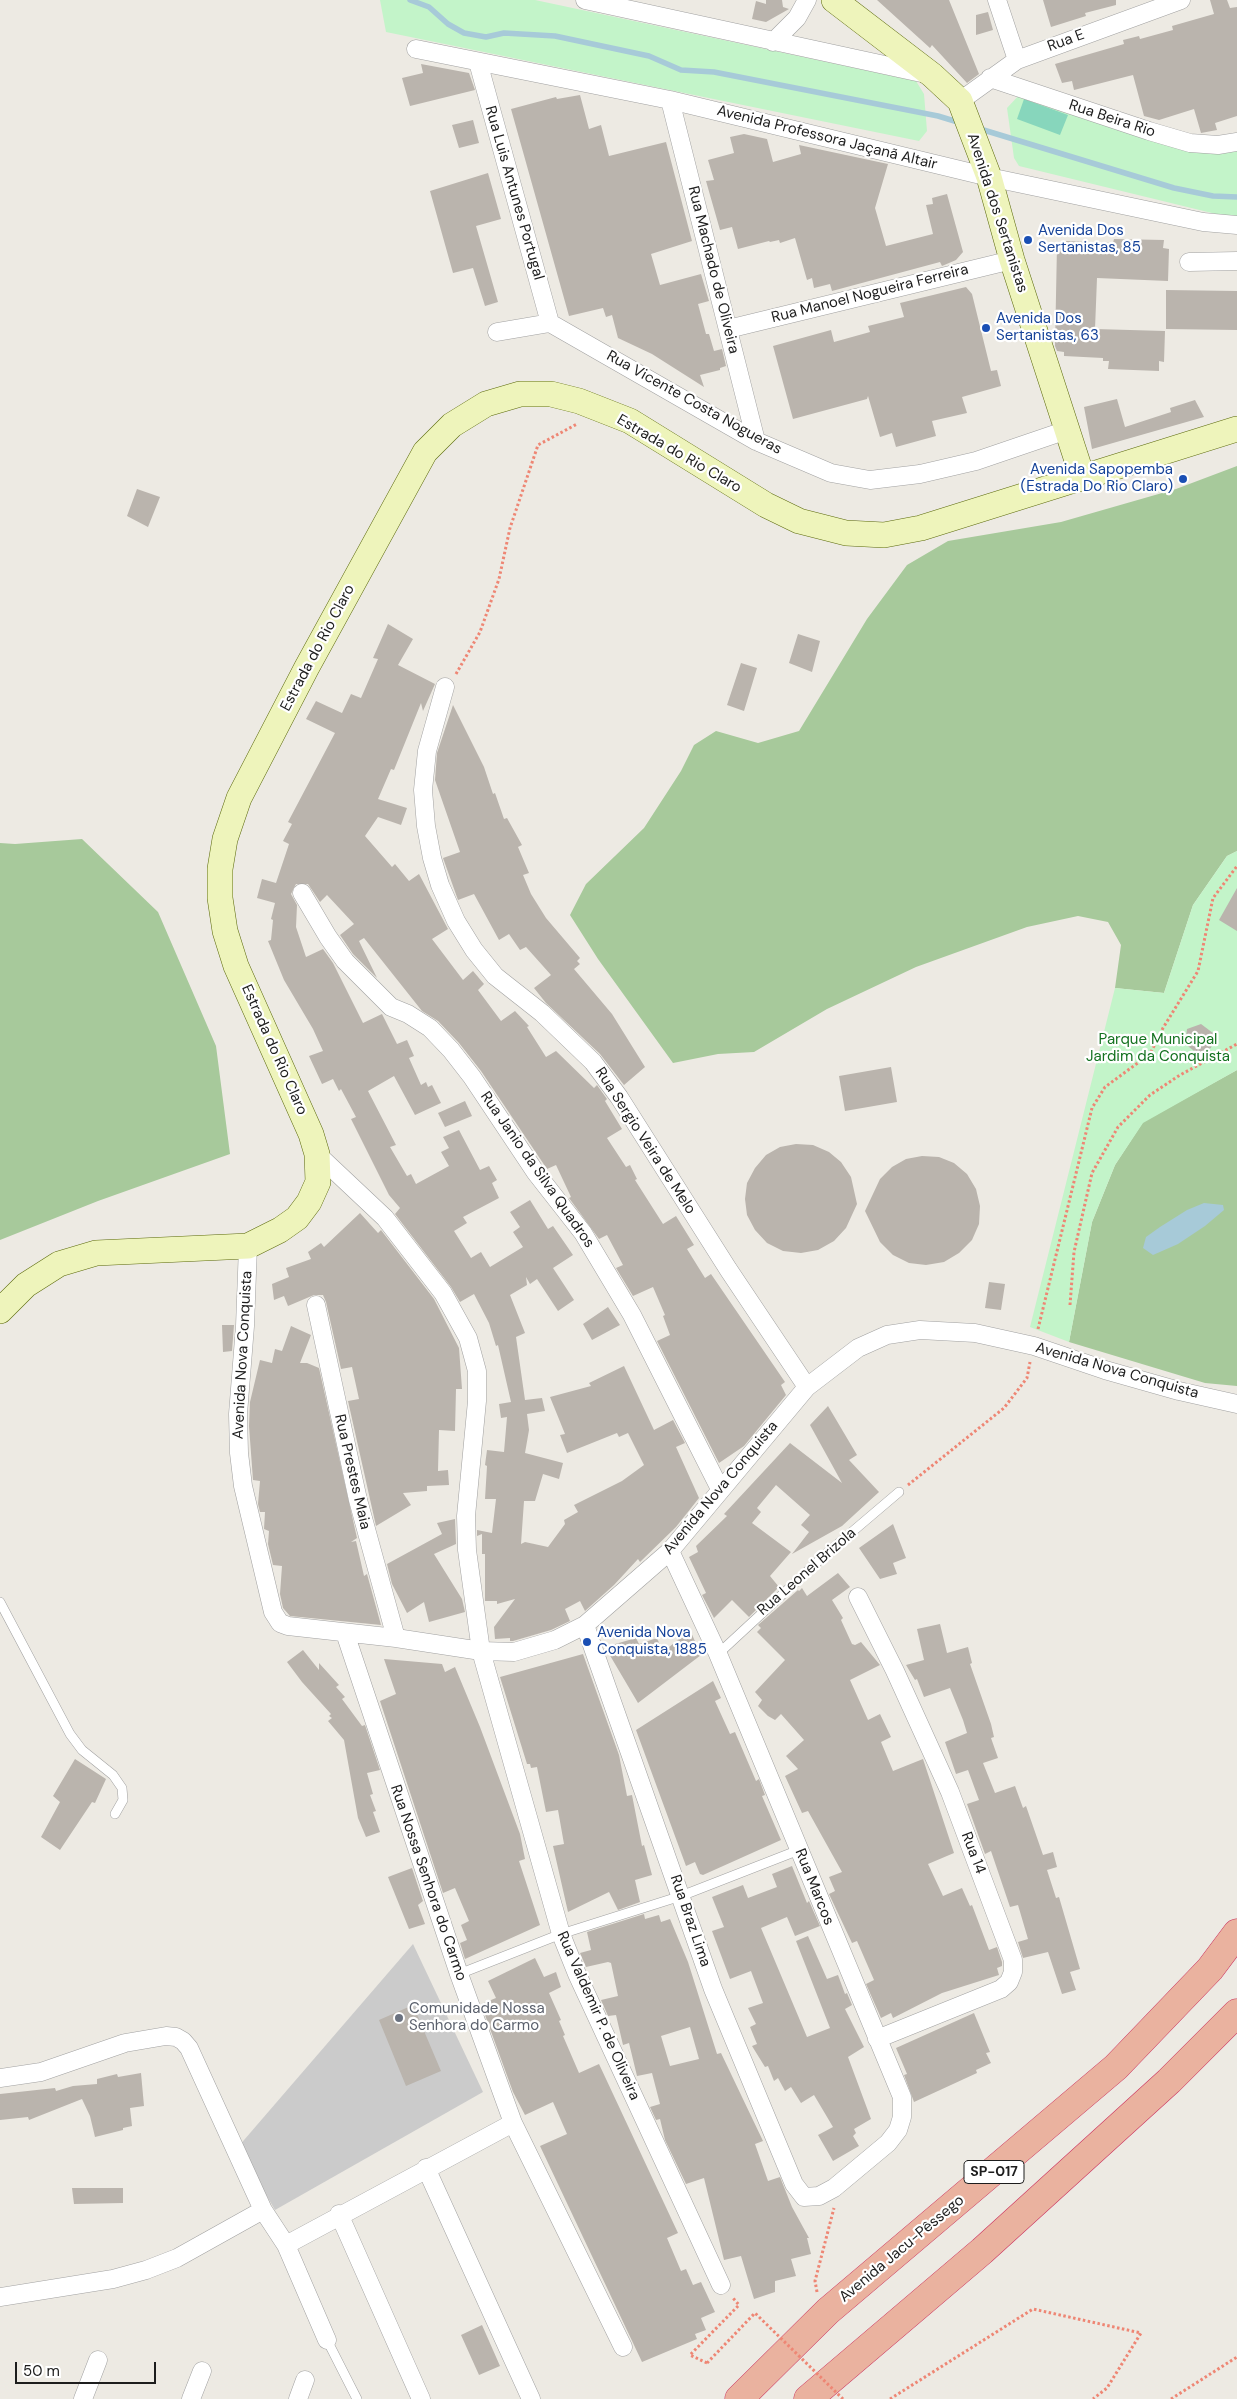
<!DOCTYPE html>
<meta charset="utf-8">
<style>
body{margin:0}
#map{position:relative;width:1237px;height:2399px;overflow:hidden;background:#edeae3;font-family:"DM Sans",sans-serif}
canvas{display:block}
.scale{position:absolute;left:15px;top:2362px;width:141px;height:22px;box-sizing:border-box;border:2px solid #1d1d1d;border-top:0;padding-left:6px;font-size:15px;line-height:18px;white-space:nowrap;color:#1d1d1d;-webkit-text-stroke:4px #fff;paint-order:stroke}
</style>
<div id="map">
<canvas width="1237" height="2399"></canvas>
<div class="scale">50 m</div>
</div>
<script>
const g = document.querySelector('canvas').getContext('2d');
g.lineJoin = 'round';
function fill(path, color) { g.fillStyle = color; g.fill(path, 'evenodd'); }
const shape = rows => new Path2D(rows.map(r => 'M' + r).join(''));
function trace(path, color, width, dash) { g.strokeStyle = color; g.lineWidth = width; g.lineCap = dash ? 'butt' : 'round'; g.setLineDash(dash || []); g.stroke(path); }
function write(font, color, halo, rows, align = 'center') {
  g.font = font + ' "DM Sans",sans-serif'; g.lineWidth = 4.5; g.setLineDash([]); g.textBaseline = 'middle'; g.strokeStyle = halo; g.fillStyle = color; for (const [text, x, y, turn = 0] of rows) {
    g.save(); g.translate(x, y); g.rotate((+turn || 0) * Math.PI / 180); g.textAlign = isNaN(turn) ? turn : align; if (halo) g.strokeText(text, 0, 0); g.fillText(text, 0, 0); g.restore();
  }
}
const religious = shape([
 [413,1944,483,2092,275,2210,238,2147]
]);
const forest = shape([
 [1237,466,1237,851,1227,856,1193,905,1164,993,1115,988,1121,945,1108,922,1078,916,1027,927,916,967,827,1009,754,1052,718,1054,673,1063,598,959,570,915,586,884,644,828,681,771,694,745,716,731,758,743,799,731,867,619,907,565,948,541,1061,522,1176,489],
 [82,839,158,912,216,1046,230,1154,98,1201,0,1240,0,843,15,844],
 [1237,1070,1237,1386,1205,1383,1069,1342,1092,1222,1115,1165,1143,1122]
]);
const park = shape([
 [380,0,535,0,916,81,924,94,927,131,919,141,386,32],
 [1020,94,1197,153,1237,151,1237,217,1216,214,1019,166,1014,158,1007,108],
 [1237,851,1237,1070,1143,1123,1115,1165,1092,1222,1069,1342,1030,1327,1115,988,1164,993,1193,905,1227,856]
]);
const pitch = shape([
 [1024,99,1068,115,1060,135,1017,119]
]);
const water = shape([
 [1204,1203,1223,1205,1224,1210,1205,1226,1178,1244,1153,1255,1143,1248,1146,1237,1160,1227,1187,1210]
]);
const stream = shape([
 [410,0,429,7,448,24,464,33,486,37,504,33,555,36,649,56,681,70,714,72,938,116,961,123],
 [977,128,1174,188,1213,196,1237,197]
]);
const building = shape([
 [766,0,782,0,783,7,789,9,766,22,752,19,756,1,766,4],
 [877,0,949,0,979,74,967,83,932,45,930,48],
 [1043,0,1116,0,1116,5,1085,13,1086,16,1051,27],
 [1210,0,1227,0,1230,8,1237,7,1237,116,1215,123,1217,130,1201,133,1194,109,1159,120,1144,116,1133,75,1074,90,1072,81,1062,83,1055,64,1124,44,1123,40,1139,36,1140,39,1173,30,1172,26,1214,14],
 [988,12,993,30,976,35,976,15],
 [421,64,469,73,475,90,410,106,402,78,423,73],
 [580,95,589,129,601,125,609,156,666,142,692,241,651,254,660,285,701,274,709,301,698,304,706,334,709,334,714,351,722,349,726,366,720,368,720,370,700,375,704,387,652,354,618,338,612,315,606,317,603,308,569,316,511,109,556,97,557,99],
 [473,120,479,143,459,148,452,125],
 [744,134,767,139,773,162,801,154,799,145,888,164,875,208,886,246,933,234,926,205,933,204,932,198,947,194,963,252,956,260,942,266,940,262,832,291,830,284,814,288,812,278,807,280,795,238,780,243,779,240,770,242,769,241,738,249,732,227,720,230,706,181,714,180,708,160,734,153,730,137],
 [488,173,501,219,476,226,498,302,485,306,473,268,453,273,430,191],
 [1114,239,1164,240,1163,248,1169,249,1168,281,1097,278,1095,329,1165,331,1164,362,1159,361,1159,371,1108,369,1109,361,1103,361,1103,358,1064,356,1064,352,1057,351,1055,346,1057,245,1066,246,1066,241,1113,243],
 [966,287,972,294,991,371,997,370,1001,386,962,397,967,413,932,421,936,436,896,447,892,433,880,437,868,396,867,399,793,419,773,346,831,330,834,342,870,332,868,326,904,317,900,303],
 [1166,290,1237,291,1237,330,1166,329],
 [1117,399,1125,427,1171,412,1170,408,1195,400,1204,417,1092,449,1084,407],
 [137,489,160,497,148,527,127,516],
 [388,624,413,639,398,665,435,684,423,711,421,703,394,770,391,769,378,799,407,808,401,825,378,817,365,836,392,867,395,864,409,881,419,874,448,929,432,939,463,980,473,971,484,984,478,990,501,1021,515,1011,529,1026,527,1027,546,1057,556,1051,594,1088,597,1085,607,1099,605,1101,622,1129,607,1138,626,1167,630,1165,637,1179,635,1180,663,1224,676,1216,694,1245,687,1249,705,1278,711,1274,785,1382,781,1385,786,1395,744,1446,719,1463,657,1341,670,1335,663,1316,665,1315,653,1287,633,1296,616,1268,623,1265,607,1235,599,1239,569,1198,571,1197,556,1165,547,1169,481,1071,459,1043,438,1021,422,1011,364,938,359,941,377,978,353,954,340,935,354,924,327,895,320,902,308,884,296,884,291,894,297,905,296,927,306,957,323,949,333,963,363,1023,382,1014,397,1044,407,1040,414,1056,409,1058,421,1085,426,1082,428,1087,432,1085,441,1103,415,1115,394,1076,368,1091,396,1145,390,1147,407,1176,411,1174,416,1184,449,1166,441,1152,449,1148,443,1137,459,1130,480,1170,489,1166,497,1180,492,1183,499,1198,463,1217,467,1223,454,1231,471,1258,481,1252,490,1267,523,1247,513,1232,520,1227,510,1212,530,1200,548,1229,553,1226,573,1255,553,1268,574,1300,558,1311,537,1279,530,1284,526,1277,527,1285,510,1295,525,1333,516,1337,525,1400,542,1398,545,1411,527,1414,529,1430,525,1453,563,1463,559,1479,543,1474,535,1501,524,1501,521,1544,525,1542,548,1547,565,1524,564,1520,578,1512,574,1505,622,1481,644,1465,628,1433,619,1437,617,1433,567,1453,560,1435,565,1434,550,1397,591,1386,589,1383,624,1366,654,1430,673,1420,685,1443,676,1447,699,1498,676,1527,640,1562,638,1559,614,1585,585,1611,580,1601,565,1609,570,1621,551,1630,513,1641,510,1641,510,1638,495,1639,494,1627,515,1599,497,1604,497,1601,485,1601,485,1554,482,1554,482,1534,477,1536,477,1530,492,1533,496,1499,485,1499,487,1466,485,1465,487,1450,504,1452,507,1417,501,1418,499,1404,511,1402,498,1345,496,1346,489,1323,474,1294,460,1302,451,1287,395,1214,400,1208,389,1195,351,1119,356,1117,341,1089,339,1091,333,1079,322,1084,309,1056,323,1051,313,1029,284,980,268,941,271,940,273,920,271,919,275,903,257,898,262,879,276,883,289,844,283,841,292,824,288,822,335,733,306,719,316,701,342,713,351,694,361,698,378,659,373,658],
 [798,634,820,641,812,672,789,663],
 [741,663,757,668,744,711,727,705],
 [453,705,484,767,493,794,495,793,504,819,507,818,522,845,518,847,529,873,523,875,531,894,546,918,580,958,577,961,580,964,574,969,612,1014,645,1067,624,1085,600,1054,546,1003,534,988,551,975,526,947,520,950,509,934,499,940,474,894,458,900,443,858,460,852,435,780,437,753],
 [1237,888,1237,931,1219,920],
 [1201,1024,1213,1033,1211,1048,1197,1053,1185,1044,1187,1029],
 [891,1067,897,1102,845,1111,839,1076],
 [465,1101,472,1116,445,1127,438,1113],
 [796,1144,813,1145,829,1152,841,1162,851,1177,857,1204,846,1228,834,1241,818,1250,801,1253,783,1251,767,1243,755,1230,747,1215,745,1199,747,1183,755,1168,766,1155,780,1147],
 [922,1156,939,1157,954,1163,967,1174,976,1189,980,1206,979,1224,972,1240,959,1253,944,1262,926,1265,909,1263,893,1255,880,1242,865,1211,880,1179,892,1167,906,1159],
 [360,1213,378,1233,381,1230,434,1299,459,1348,462,1389,456,1389,455,1431,439,1430,438,1471,448,1470,449,1485,427,1486,427,1491,403,1493,411,1505,376,1526,348,1401,359,1399,352,1367,341,1369,326,1302,323,1295,314,1295,288,1306,284,1296,274,1300,272,1284,289,1277,286,1268,311,1259,308,1252,321,1243,324,1247],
 [989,1282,1005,1284,1001,1310,985,1308],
 [608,1307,620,1325,592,1340,583,1324],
 [222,1325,234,1325,232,1351,223,1352],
 [291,1326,311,1335,300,1363,307,1363,319,1368,357,1538,351,1542,356,1541,364,1576,367,1574,381,1625,290,1616,283,1608,280,1594,282,1566,273,1565,268,1544,269,1531,264,1529,265,1512,260,1512,258,1504,260,1481,253,1480,249,1426,250,1402,260,1360,272,1363,275,1349,282,1351],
 [828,1406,857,1455,849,1460,879,1492,842,1526,792,1554,809,1532,801,1525,810,1515,776,1485,757,1508,761,1512,752,1523,791,1552,770,1576,779,1587,749,1617,732,1600,714,1618,702,1595,706,1593,689,1557,698,1552,696,1546,727,1516,724,1514,790,1443,842,1483,810,1425],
 [455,1519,456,1544,434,1554,462,1599,465,1612,429,1622,424,1602,407,1613,392,1584,387,1564,442,1534,437,1523],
 [893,1524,906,1558,893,1563,897,1574,880,1579,859,1548],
 [838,1573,850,1587,832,1600,843,1618,841,1620,852,1644,855,1645,861,1642,880,1665,850,1680,868,1720,880,1714,891,1737,881,1742,893,1771,923,1759,954,1853,928,1864,943,1896,962,1888,970,1906,972,1905,989,1950,997,1947,1002,1962,1002,1966,997,1968,999,1975,942,1993,893,2018,891,2013,881,2018,866,1984,874,1980,857,1941,852,1943,829,1894,835,1891,829,1877,842,1872,808,1811,802,1813,785,1776,798,1769,786,1756,804,1740,781,1714,775,1720,768,1716,758,1706,762,1700,755,1692,785,1660,757,1632,761,1628,758,1625,798,1590,799,1591,802,1588,807,1596],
 [940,1624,947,1653,968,1647,972,1663,970,1664,991,1724,994,1737,991,1738,998,1758,983,1763,995,1793,1015,1786,1023,1808,1026,1806,1043,1855,1053,1852,1057,1867,1047,1870,1056,1898,1059,1897,1080,1969,1070,1972,1076,1990,1062,1994,1048,1952,1023,1958,1018,1942,1028,1939,1018,1905,1010,1907,991,1851,985,1854,967,1804,979,1800,968,1770,956,1774,945,1742,967,1733,963,1720,950,1688,924,1697,917,1679,915,1680,906,1665,924,1660,917,1629],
 [690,1630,701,1655,638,1703,605,1647,636,1638,639,1644,657,1638,663,1652],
 [303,1650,319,1670,319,1663,339,1685,336,1687,345,1697,342,1699,362,1726,365,1725,380,1770,367,1773,373,1794,370,1795,376,1811,373,1812,380,1832,366,1837,358,1818,344,1740,328,1721,332,1718,329,1716,331,1714,302,1682,287,1662],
 [583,1654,619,1755,627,1796,632,1795,642,1846,644,1845,652,1875,635,1880,640,1902,618,1910,609,1892,568,1912,553,1846,564,1844,558,1810,546,1812,537,1767,531,1768,530,1764,527,1764,500,1677],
 [384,1659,442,1664,445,1672,455,1667,480,1727,520,1834,525,1859,519,1861,540,1925,465,1959,460,1943,467,1940,461,1925,469,1921,455,1888,443,1893,380,1701,396,1694],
 [713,1681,721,1698,715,1701,730,1734,735,1732,756,1781,759,1779,765,1795,762,1796,781,1840,703,1875,700,1874,695,1862,686,1866,636,1730],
 [75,1759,106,1779,95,1803,92,1802,60,1850,41,1837,60,1802,53,1796],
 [792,1866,807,1903,809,1901,820,1926,795,1936,787,1917,761,1928,807,2037,830,2028,796,1941,808,1936,827,1979,838,1975,845,1994,847,1993,852,2005,845,2009,864,2047,848,2057,871,2119,854,2129,856,2133,853,2136,859,2146,833,2161,818,2135,833,2127,814,2095,801,2103,791,2087,785,2091,778,2078,774,2081,768,2066,765,2067,752,2046,757,2044,750,2027,756,2024,748,2008,763,2003,751,1971,730,1979,712,1931,724,1927,712,1897,743,1885,748,1898,777,1887,772,1874],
 [412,1868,423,1901,418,1905,425,1924,409,1929,388,1877],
 [644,1914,645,1919,659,1915,661,1922,670,1919,688,1962,717,2054,721,2053,763,2141,755,2144,768,2181,780,2177,792,2207,809,2238,807,2238,811,2254,791,2259,796,2276,775,2281,775,2292,754,2299,741,2256,724,2260,704,2178,686,2184,665,2140,660,2119,656,2120,650,2107,660,2104,652,2073,637,2076,629,2043,623,2045,616,2015,608,2016,601,2000,618,1996,611,1963,608,1962,586,1967,580,1953,591,1950,587,1932],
 [690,2027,699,2059,670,2066,661,2036],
 [535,1958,544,1977,556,1972,561,1987,549,1993,561,2020,559,2021,565,2035,563,2036,579,2073,599,2064,678,2233,667,2238,681,2271,686,2269,693,2285,701,2282,715,2312,701,2318,706,2330,695,2334,697,2339,642,2362,540,2146,567,2134,553,2102,525,2115,513,2092,481,2004,496,1998,488,1981],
 [413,2005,441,2071,406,2086,379,2020],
 [974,2013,990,2052,986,2053,991,2063,976,2070,977,2073,914,2102,904,2075,907,2074,896,2048],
 [141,2073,144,2106,130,2108,132,2126,123,2128,123,2130,95,2137,90,2116,82,2099,29,2120,28,2117,0,2120,0,2094,55,2088,56,2091,73,2086,97,2084,97,2079,117,2074,118,2077],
 [72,2188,123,2188,123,2203,74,2204],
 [482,2325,500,2366,479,2375,461,2335]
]);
const path = shape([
 [456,674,480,632,499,579,510,528,538,445,577,424],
 [1070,1305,1074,1252,1092,1173,1118,1127,1150,1095,1180,1075,1237,1044],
 [1038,1329,1092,1108,1105,1087,1150,1054,1163,1028,1198,971,1213,898,1237,866],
 [908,1485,1004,1408,1027,1378,1030,1362],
 [817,2292,815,2281,834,2208],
 [707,2363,690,2355,739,2305,733,2298],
 [890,2399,1033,2309,1141,2333,1107,2388,1093,2399],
 [1171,2399,1237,2357]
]);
const service = shape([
 [0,1602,70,1734,82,1750,113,1775,122,1788,123,1800,115,1814],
 [718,1654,826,1554,899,1492],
 [459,1974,561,1934,681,1896,799,1850],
 [327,2340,357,2399]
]);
const minor = shape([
 [585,0,926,74],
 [997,0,1017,60],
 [773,42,797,18,807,0],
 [416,49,670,100,989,177,1203,222,1237,225],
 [478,62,550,323],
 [990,78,1149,131,1190,143,1218,145,1237,142],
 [670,100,756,441],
 [960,101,1017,60,1181,0],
 [1189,262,1237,261],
 [728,329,1012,260],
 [497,332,550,323,756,441,831,473,870,480,920,474,976,461,1067,430],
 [445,687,427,751,423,790,426,826,432,858,440,885,456,921,474,950,495,976,542,1013,593,1062,619,1097,728,1269,807,1387],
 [302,893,328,937,345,961,391,1007,408,1014,430,1028,451,1050,472,1077,536,1173,583,1233,632,1315,720,1489],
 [317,1154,385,1218,443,1293,468,1338,477,1371,477,1401,466,1516,467,1550,481,1651,561,1934,577,1974,721,2285],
 [248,1246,245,1326,238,1414,239,1453,243,1486,273,1612,280,1623,288,1626,396,1638,481,1651,514,1652,555,1640,585,1625,670,1551,807,1387,858,1348,887,1335,920,1330,975,1333,1034,1346,1105,1370,1179,1391,1237,1404],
 [316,1305,358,1500,396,1638],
 [858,1597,895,1671,950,1792,1013,1960,1013,1972,1009,1982,1001,1989,877,2039],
 [585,1625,713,1989,794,2184,804,2197,819,2196,834,2188,888,2143,898,2130,902,2117,902,2097,718,1654,670,1551],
 [345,1633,459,1974,513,2123,623,2347],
 [0,2078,41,2072,125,2043,166,2036,176,2037,183,2041,189,2048,263,2210,286,2245,513,2123],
 [426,2168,531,2399],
 [339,2214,421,2399],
 [286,2245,327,2340],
 [0,2297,113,2279,146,2270,177,2258,263,2210],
 [83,2399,98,2360],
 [191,2399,202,2371],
 [298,2399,305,2380]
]);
const secondary = shape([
 [834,0,932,75,960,101,989,177,1012,260,1083,479],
 [0,1311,26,1285,59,1264,96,1253,248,1246,280,1230,297,1218,309,1202,318,1182,317,1154,311,1134,236,966,225,931,220,898,220,869,225,839,239,798,307,667,425,452,452,425,486,404,520,394,551,394,579,401,630,421,766,505,799,521,846,533,884,535,921,528,1237,429]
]);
const trunk = shape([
 [739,2399,828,2311,1116,2067,1210,1969,1237,1933],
 [808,2399,982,2251,1169,2081,1237,2013]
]);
const pathBridge = shape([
 [707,2363,755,2313,843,2399]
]);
const markers = [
 [1028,240,5,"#1a4fb4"],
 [986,328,5,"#1a4fb4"],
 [1183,479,5,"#1a4fb4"],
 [587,1642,5,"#1a4fb4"],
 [399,2018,5,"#6b7280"]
];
const shields = [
 [994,2172,60]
];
const shieldNames = [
 ["SP-017",994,2172]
];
const streetNames = [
 ["Rua E",1066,41,-20],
 ["Rua Beira Rio",1112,119,18],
 ["Avenida Professora Jaçanã Altair",827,138,14],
 ["Rua Luis Antunes Portugal",514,193,74],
 ["Avenida dos Sertanistas",997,213,72],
 ["Rua Machado de Oliveira",713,270,76],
 ["Rua Manoel Nogueira Ferreira",870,294,-14],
 ["Rua Vicente Costa Nogueras",694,403,29],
 ["Estrada do Rio Claro",679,454,30],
 ["Estrada do Rio Claro",318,648,-62],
 ["Estrada do Rio Claro",274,1050,66],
 ["Rua Sergio Veira de Melo",645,1141,57],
 ["Rua Janio da Silva Quadros",537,1170,55],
 ["Avenida Nova Conquista",243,1355,-87],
 ["Avenida Nova Conquista",1117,1371,16],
 ["Rua Prestes Maia",352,1472,77],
 ["Avenida Nova Conquista",721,1488,-50],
 ["Rua Leonel Brizola",807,1572,-41],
 ["Rua 14",973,1853,69],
 ["Rua Nossa Senhora do Carmo",428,1883,71],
 ["Rua Marcos",814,1887,68],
 ["Rua Braz Lima",690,1921,71],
 ["Rua Valdemir P. de Oliveira",598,2016,66],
 ["Avenida Jacu-Pêssego",902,2249,-40]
];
const transitNames = [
 ["Avenida Dos",1038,231],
 ["Sertanistas, 85",1038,248],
 ["Avenida Dos",996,319],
 ["Sertanistas, 63",996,336],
 ["Avenida Sapopemba",1173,470,"right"],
 ["(Estrada Do Rio Claro)",1173,487,"right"],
 ["Avenida Nova",597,1633],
 ["Conquista, 1885",597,1650]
];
const parkNames = [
 ["Parque Municipal",1158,1040],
 ["Jardim da Conquista",1158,1057]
];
const worshipNames = [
 ["Comunidade Nossa",409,2009],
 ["Senhora do Carmo",409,2026]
];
fill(religious, '#cbcbcb');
fill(forest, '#a7c99b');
fill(park, '#c3f4c9');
fill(pitch, '#87d6bc');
fill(water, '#a7cad8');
trace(stream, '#a7cad8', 5.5);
fill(building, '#bab4ad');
trace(service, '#a1a1a1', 10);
trace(minor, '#a1a1a1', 19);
trace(secondary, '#5c6a0d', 26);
trace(trunk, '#ca325f', 29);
trace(path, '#ee8674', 3, [2.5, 2.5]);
trace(service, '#fff', 9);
trace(minor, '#fff', 18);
trace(secondary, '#eef4bb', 25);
trace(trunk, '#eab29f', 28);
trace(pathBridge, '#ee8674', 3, [2.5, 2.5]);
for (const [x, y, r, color] of markers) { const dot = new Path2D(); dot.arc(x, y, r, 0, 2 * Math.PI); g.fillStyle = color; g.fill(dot); trace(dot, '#fff', 2); }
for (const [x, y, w] of shields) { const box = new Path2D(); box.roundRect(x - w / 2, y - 11.5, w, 23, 4); g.fillStyle = '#fff'; g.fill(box); trace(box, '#1d1d1d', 1); }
write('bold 14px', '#1d1d1d', null, shieldNames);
write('15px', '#1d1d1d', '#fff', streetNames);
write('15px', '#164399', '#fff', transitNames, 'left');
write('15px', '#147220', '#fff', parkNames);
write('15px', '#5b616d', '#fff', worshipNames, 'left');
</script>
